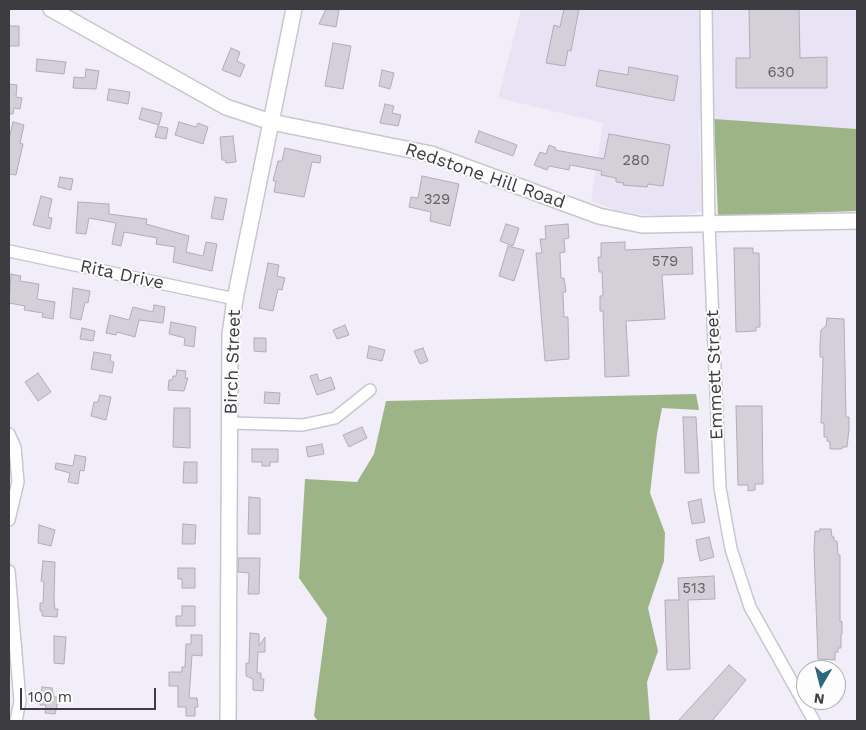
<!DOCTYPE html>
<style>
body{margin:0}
#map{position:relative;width:866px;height:730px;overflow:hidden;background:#f1eef9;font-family:"Work Sans",sans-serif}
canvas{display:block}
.frame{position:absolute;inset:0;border:10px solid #3d3c40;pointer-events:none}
.north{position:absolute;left:796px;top:660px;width:50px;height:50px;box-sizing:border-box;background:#fdfdfd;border:1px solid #b0b0b1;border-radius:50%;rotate:188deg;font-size:14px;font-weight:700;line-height:20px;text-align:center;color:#3d3c40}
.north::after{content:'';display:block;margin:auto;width:18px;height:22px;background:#29687d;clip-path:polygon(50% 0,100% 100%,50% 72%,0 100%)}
.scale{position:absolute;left:20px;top:688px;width:136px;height:22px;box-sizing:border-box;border:2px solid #3d3c40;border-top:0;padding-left:6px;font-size:15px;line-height:18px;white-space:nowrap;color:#3d3c40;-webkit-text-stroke:4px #fdfdfd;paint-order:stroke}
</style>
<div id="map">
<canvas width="866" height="730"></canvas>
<div class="frame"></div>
<div class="north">N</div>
<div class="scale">100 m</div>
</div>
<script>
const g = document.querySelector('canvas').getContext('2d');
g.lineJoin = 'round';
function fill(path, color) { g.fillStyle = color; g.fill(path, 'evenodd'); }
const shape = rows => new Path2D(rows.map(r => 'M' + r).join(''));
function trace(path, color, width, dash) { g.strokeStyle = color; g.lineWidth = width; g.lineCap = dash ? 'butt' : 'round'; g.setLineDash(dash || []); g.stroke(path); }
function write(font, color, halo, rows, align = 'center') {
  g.font = font + ' "Work Sans",sans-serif'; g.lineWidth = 4; g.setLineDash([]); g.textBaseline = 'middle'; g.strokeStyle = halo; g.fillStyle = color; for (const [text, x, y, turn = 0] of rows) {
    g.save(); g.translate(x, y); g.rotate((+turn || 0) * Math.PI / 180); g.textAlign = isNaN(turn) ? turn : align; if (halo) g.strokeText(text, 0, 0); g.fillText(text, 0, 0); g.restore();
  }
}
const built = shape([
 [521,9,857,9,857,129,698,119,703,211,674,218,622,212,591,201,603,123,498,98]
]);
const forest = shape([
 [714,119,857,129,857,211,718,216],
 [696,394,699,410,662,408,657,434,650,493,665,533,664,561,648,608,658,651,647,682,650,721,318,721,314,716,327,618,299,578,305,479,357,482,374,454,386,401]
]);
const building = shape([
 [326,9,339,10,336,27,319,24,326,9],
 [564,9,579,9,571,51,568,50,565,66,546,63,554,25,560,27,564,9],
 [749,9,799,9,800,58,827,57,827,88,736,88,736,58,750,58,749,9],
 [9,26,19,26,19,46,9,46,9,26],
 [333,43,351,46,343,89,325,86,333,43],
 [231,48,240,52,237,61,245,65,240,77,222,70,231,48],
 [37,59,66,62,64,74,36,71,37,59],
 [629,67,678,76,674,101,596,86,599,70,628,75,629,67],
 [86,69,99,71,96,89,73,88,74,77,85,78,86,69],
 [382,70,394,73,390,89,379,86,382,70],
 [9,84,17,85,16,97,22,98,20,109,14,108,13,114,9,114,9,84],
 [109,89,130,92,128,104,107,100,109,89],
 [385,104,394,106,392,113,401,115,398,126,380,123,385,104],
 [142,108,162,113,159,125,139,119,142,108],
 [13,122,24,125,20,143,23,144,16,175,9,174,9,139,13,122],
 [179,122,196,127,198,123,208,127,203,144,175,135,179,122],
 [158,126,168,128,166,139,155,137,158,126],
 [479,131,517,145,513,156,475,142,479,131],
 [609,134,670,145,663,186,648,184,647,187,623,185,624,183,616,182,616,178,601,175,602,171,570,165,569,170,549,166,547,170,534,165,540,152,546,154,549,145,556,148,555,150,604,159,609,134],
 [233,136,236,162,226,163,225,160,222,160,220,137,233,136],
 [285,148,321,156,320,163,312,162,304,197,274,192,276,181,273,181,278,161,282,161,285,148],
 [422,176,459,184,450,226,430,221,431,212,409,207,411,197,418,198,422,176],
 [60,177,73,179,71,190,58,187,60,177],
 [41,196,52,199,48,217,52,218,50,229,33,225,41,196],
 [215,197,227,199,223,220,211,218,215,197],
 [78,202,109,204,109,214,147,219,146,224,189,236,186,252,203,256,206,242,217,244,212,271,173,262,175,247,156,244,157,238,124,232,121,246,112,244,116,223,89,218,86,234,76,233,78,202],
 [506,224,519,228,513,246,500,241,506,224],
 [568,224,569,238,564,239,565,252,560,253,560,255,561,278,564,278,566,292,563,292,563,295,564,317,568,317,569,359,545,361,536,253,542,253,540,239,546,239,545,226,568,224],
 [625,242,625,250,692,247,693,274,662,275,665,319,626,321,629,376,605,377,603,311,600,311,600,296,602,296,603,294,602,272,599,272,598,257,601,257,601,243,625,242],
 [508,246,524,250,514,281,499,276,508,246],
 [734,248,753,248,753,253,759,253,760,327,756,327,756,331,736,332,734,248],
 [268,263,279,265,277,276,285,278,282,290,278,289,273,311,259,308,268,263],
 [11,274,21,276,20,281,39,284,37,299,55,302,53,319,42,317,43,313,24,310,25,306,9,303,11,274],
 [73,288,90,291,88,303,85,302,81,320,70,318,73,288],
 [154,305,165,307,163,323,139,320,135,337,117,332,116,335,106,333,110,315,129,320,133,307,153,312,154,305],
 [827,318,844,319,846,417,849,417,849,429,847,447,842,447,842,449,830,449,830,442,827,441,827,437,824,437,824,423,821,423,823,357,820,357,820,345,821,330,826,326,827,318],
 [171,322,196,327,194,347,184,345,185,338,169,334,171,322],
 [345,325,349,335,337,339,333,330,345,325],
 [82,328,95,331,93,341,80,339,82,328],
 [254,338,266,338,266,352,254,351,254,338],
 [369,346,385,350,382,361,367,358,369,346],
 [423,348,428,361,420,364,414,351,423,348],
 [94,352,111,355,110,361,114,362,112,373,91,369,94,352],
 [177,370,186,371,185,378,188,378,184,391,168,390,169,380,172,380,173,376,176,376,177,370],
 [38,373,51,392,38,401,25,382,38,373],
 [317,374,319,381,331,377,335,389,317,395,310,376,317,374],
 [265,392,280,393,279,404,264,403,265,392],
 [100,395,111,397,106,420,91,416,94,402,98,402,100,395],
 [736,406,762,406,763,484,755,484,755,490,748,491,748,485,738,485,736,406],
 [174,408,190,408,190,448,173,447,174,408],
 [683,417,696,417,699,473,685,473,683,417],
 [362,427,367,438,349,447,343,435,362,427],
 [322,444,324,454,308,457,306,447,322,444],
 [252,449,278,449,278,462,270,462,270,466,262,466,262,462,252,462,252,449],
 [75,455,86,457,84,471,80,470,78,484,68,482,70,473,55,469,56,463,73,466,75,455],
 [184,462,197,462,197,483,183,483,184,462],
 [249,497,260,498,260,534,248,534,249,497],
 [701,499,705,522,692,524,688,502,701,499],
 [183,524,196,525,195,544,182,544,183,524],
 [39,525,55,530,51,546,38,543,39,525],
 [820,529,831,529,832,537,834,537,834,541,837,541,838,555,840,555,840,622,842,621,842,634,841,634,841,648,838,648,838,652,835,652,835,660,818,659,814,550,815,531,820,531,820,529],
 [709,537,714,557,700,561,696,540,709,537],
 [238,558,260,558,259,594,248,594,249,573,238,572,238,558],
 [43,561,55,562,54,600,55,609,58,609,57,617,42,616,42,611,40,611,40,603,43,603,44,582,41,581,43,561],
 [178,568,195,568,195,588,182,588,182,579,178,579,178,568],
 [714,576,715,599,688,600,690,669,667,670,665,600,679,600,678,578,714,576],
 [182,606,195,606,195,626,176,626,176,616,182,616,182,606],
 [250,633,259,634,259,646,265,637,265,652,258,652,257,673,261,673,261,679,264,679,263,691,253,690,253,679,246,676,246,663,249,663,250,633],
 [191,635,202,635,202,656,192,655,189,698,197,698,198,707,195,707,195,716,186,716,186,707,178,707,178,686,169,686,169,672,182,672,182,667,185,667,186,644,191,644,191,635],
 [54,636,66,637,64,664,54,663,54,636],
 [729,665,746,680,712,721,678,721,729,665],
 [42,687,52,688,54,697,59,697,55,714,45,713,46,705,40,705,42,687]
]);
const minor = shape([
 [706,9,709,225,720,488,731,549,750,607,814,721],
 [9,251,235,299],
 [230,423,303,425,335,418,370,390],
 [9,434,15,447,18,482,9,520],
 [9,571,20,701,16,721]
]);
const secondary = shape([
 [51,9,226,107,271,122,431,154,599,216,642,225,857,221],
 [228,721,230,335,235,299,294,9]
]);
const numberNames = [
 ["630",781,73],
 ["280",636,161],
 ["329",437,200],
 ["579",665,262],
 ["513",694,589]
];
const streetNames = [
 ["Redstone Hill Road",485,176,19],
 ["Rita Drive",122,275,12],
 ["Birch Street",233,362,-88],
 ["Emmett Street",715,375,-92]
];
fill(built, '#e8e3f5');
fill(forest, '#9db586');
fill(building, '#d5cfd9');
trace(building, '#b2acb6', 1);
trace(minor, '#c8c6d0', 14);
trace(secondary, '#c8c6d0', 18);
trace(minor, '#fff', 11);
trace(secondary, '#fff', 15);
write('15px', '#636166', null, numberNames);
write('18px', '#3d3c40', '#fdfdfd', streetNames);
</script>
